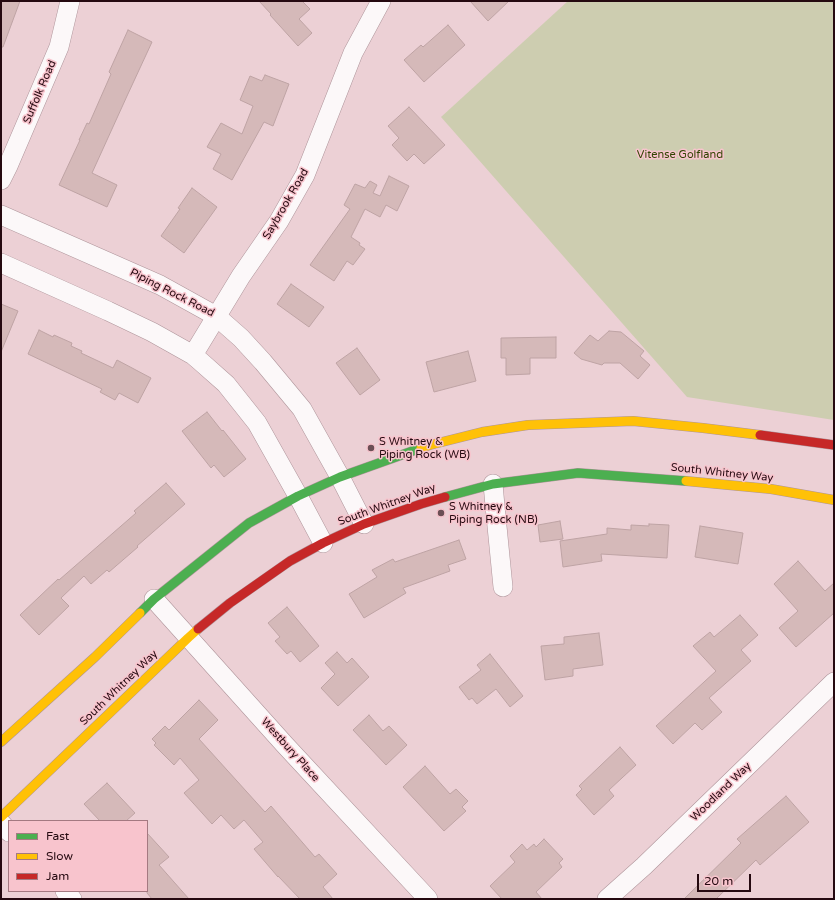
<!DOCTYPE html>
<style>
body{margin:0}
#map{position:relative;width:835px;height:900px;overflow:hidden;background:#ecd0d5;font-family:"Varela Round",sans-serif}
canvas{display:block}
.frame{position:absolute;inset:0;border:2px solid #250910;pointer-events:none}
.legend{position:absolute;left:8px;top:820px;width:140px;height:72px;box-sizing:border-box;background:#f8c4cd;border:1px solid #a47981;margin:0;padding:5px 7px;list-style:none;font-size:12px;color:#250910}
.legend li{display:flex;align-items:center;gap:8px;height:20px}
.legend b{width:20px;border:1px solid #a47981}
.scale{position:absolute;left:697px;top:874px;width:54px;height:18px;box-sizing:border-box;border:2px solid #250910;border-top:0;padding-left:5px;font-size:12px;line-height:14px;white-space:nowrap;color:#250910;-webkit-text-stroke:3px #f8c4cd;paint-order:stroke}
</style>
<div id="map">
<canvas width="835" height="900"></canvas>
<div class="frame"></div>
<ul class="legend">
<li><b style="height:5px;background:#4caf50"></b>Fast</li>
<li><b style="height:5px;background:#ffc107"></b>Slow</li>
<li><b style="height:5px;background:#c62828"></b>Jam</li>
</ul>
<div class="scale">20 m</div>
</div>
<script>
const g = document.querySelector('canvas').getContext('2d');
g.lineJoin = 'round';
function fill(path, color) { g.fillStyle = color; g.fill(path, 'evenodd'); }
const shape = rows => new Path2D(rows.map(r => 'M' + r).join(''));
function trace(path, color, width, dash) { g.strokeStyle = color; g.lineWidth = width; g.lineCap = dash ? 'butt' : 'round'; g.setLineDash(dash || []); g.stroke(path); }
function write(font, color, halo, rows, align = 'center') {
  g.font = font + ' "Varela Round",sans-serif'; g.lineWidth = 3; g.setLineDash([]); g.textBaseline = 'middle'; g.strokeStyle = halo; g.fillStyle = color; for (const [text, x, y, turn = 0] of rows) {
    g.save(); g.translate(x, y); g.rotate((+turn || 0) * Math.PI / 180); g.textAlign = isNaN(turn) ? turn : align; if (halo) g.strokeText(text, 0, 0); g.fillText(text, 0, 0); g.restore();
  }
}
const green = shape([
 [568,1,834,1,834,420,687,397,441,117]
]);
const building = shape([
 [1,1,20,1,3,47,1,47,1,1],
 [259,1,302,1,310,9,299,19,312,33,298,46,270,15,271,14,259,1],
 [470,1,509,1,488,21,470,1],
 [448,25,465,45,424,82,404,60,421,45,423,47,448,25],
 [128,30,152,42,127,96,92,173,117,185,107,207,59,185,80,140,79,140,87,123,89,124,111,74,109,72,128,30],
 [265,75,289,84,273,126,264,122,232,180,213,169,221,154,207,147,221,123,242,134,253,106,240,100,250,76,262,81,265,75],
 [409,107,445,145,424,164,414,154,407,161,392,145,399,138,388,126,409,107],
 [389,176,409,186,397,211,386,205,380,217,365,209,351,237,360,243,359,245,365,249,353,265,347,261,334,281,310,265,350,209,344,205,355,184,365,188,370,181,377,185,373,193,380,196,389,176],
 [192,188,217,207,184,253,161,236,180,209,178,208,192,188],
 [291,284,324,307,309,327,277,304,291,284],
 [1,304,18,311,1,352,1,304],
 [39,330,53,337,54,335,72,343,71,346,82,351,81,353,113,368,117,360,151,378,138,403,119,393,115,400,100,392,102,389,28,354,39,330],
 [609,331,621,332,644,351,640,356,650,365,638,379,620,363,604,363,602,365,581,359,574,353,590,335,598,341,609,331],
 [556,337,556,358,530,358,530,374,506,375,506,358,501,358,501,338,556,337],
 [357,348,380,380,360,395,336,363,357,348],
 [468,351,476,381,434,392,426,362,468,351],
 [207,412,222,431,223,430,246,459,224,477,214,465,211,468,182,431,207,412],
 [166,483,185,504,137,546,138,547,109,572,107,570,91,584,84,576,61,598,69,606,39,635,20,615,58,579,59,580,136,513,134,511,166,483],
 [560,521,563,539,540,542,538,525,560,521],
 [649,524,669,525,667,558,601,554,602,561,563,567,560,541,607,534,607,528,631,530,631,525,649,526,649,524],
 [700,526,743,533,738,564,695,557,700,526],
 [459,540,466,559,448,565,450,571,403,588,406,593,364,618,349,594,377,577,372,570,393,559,395,562,459,540],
 [798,561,825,591,834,583,834,613,796,647,779,628,798,611,774,584,798,561],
 [287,607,319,646,300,662,291,651,287,654,275,641,280,637,268,623,287,607],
 [740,615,758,635,741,650,751,661,709,698,722,712,702,730,695,723,673,744,656,726,716,671,693,646,710,632,714,637,740,615],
 [599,633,603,665,573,669,573,676,545,680,541,646,564,644,564,637,599,633],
 [337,652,347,663,352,658,369,677,338,706,321,688,335,674,325,663,337,652],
 [490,654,523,696,510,707,496,689,477,704,472,698,469,700,459,687,481,670,477,665,490,654],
 [199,700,218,720,199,739,265,812,271,806,315,857,319,854,337,874,323,887,333,899,300,899,278,876,278,877,254,849,263,842,244,820,234,829,221,815,212,824,184,793,199,780,180,758,174,765,154,745,156,743,152,739,165,726,169,730,199,700],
 [369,715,383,731,389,726,407,745,386,765,353,730,369,715],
 [620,747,636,765,609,790,614,796,594,815,576,795,582,789,579,786,620,747],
 [425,766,450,794,456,789,468,801,462,807,466,811,444,831,403,787,425,766],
 [107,783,135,813,126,821,100,821,84,804,107,783],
 [786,796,809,822,760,865,756,860,716,899,684,899,741,843,737,839,786,796],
 [147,833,169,857,159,865,189,899,152,899,147,893,147,833],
 [544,839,563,859,559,863,562,867,536,892,542,899,502,899,490,886,515,862,510,856,522,844,527,850,534,844,536,847,544,839]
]);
const street = shape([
 [1,180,8,166,59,47,70,1],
 [1,215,160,285,216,316,241,338,263,362,302,409,340,477,364,524],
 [1,263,108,311,152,332,193,355,200,361,226,384,257,423,298,496,323,543],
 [193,355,241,276,279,221,305,175,353,53,381,1],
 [493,484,495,506,503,587],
 [154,599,285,745,428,899],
 [1,823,9,832],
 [65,891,72,899],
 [607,899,644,866,834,682]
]);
const fast = shape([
 [445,497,493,484,578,473,686,481],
 [140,613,154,599,249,523,298,496,340,477,421,448]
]);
const slow = shape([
 [421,448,430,445,482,432,528,425,633,421,703,428,760,435],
 [686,481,771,489,834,500],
 [1,742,95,657,140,613],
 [1,817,188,638,198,629]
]);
const jam = shape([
 [760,435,834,445],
 [198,629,230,603,290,561,323,543,364,524,421,504,445,497]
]);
const markers = [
 [371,448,4,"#6b4f55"],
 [441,513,4,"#6b4f55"]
];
const streetNames = [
 ["Suffolk Road",40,92,-67],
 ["Saybrook Road",286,204,-60],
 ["Piping Rock Road",172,293,27],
 ["South Whitney Way",722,473,6],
 ["South Whitney Way",387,505,-20],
 ["South Whitney Way",119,688,-44],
 ["Westbury Place",290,750,48],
 ["Woodland Way",721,792,-44]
];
const parkNames = [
 ["Vitense Golfland",680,155]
];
const poiNames = [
 ["S Whitney &",379,442],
 ["Piping Rock (WB)",379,455],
 ["S Whitney &",449,507],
 ["Piping Rock (NB)",449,520]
];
fill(green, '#cdcdb0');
fill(building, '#d5b9b9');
trace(building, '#bea3a4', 1);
trace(street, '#ae949a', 20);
trace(fast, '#ae949a', 10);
trace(slow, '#ae949a', 10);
trace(jam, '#ae949a', 10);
trace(street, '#fcf8f9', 19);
trace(fast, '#4caf50', 9);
trace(slow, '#ffc107', 9);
trace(jam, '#c62828', 9);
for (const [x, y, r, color] of markers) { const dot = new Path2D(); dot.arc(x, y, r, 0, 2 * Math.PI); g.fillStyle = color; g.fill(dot); trace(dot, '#f8c4cd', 1.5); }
write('11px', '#250910', '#f8c4cd', streetNames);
write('11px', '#314502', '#f8c4cd', parkNames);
write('11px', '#250910', '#f8c4cd', poiNames, 'left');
</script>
